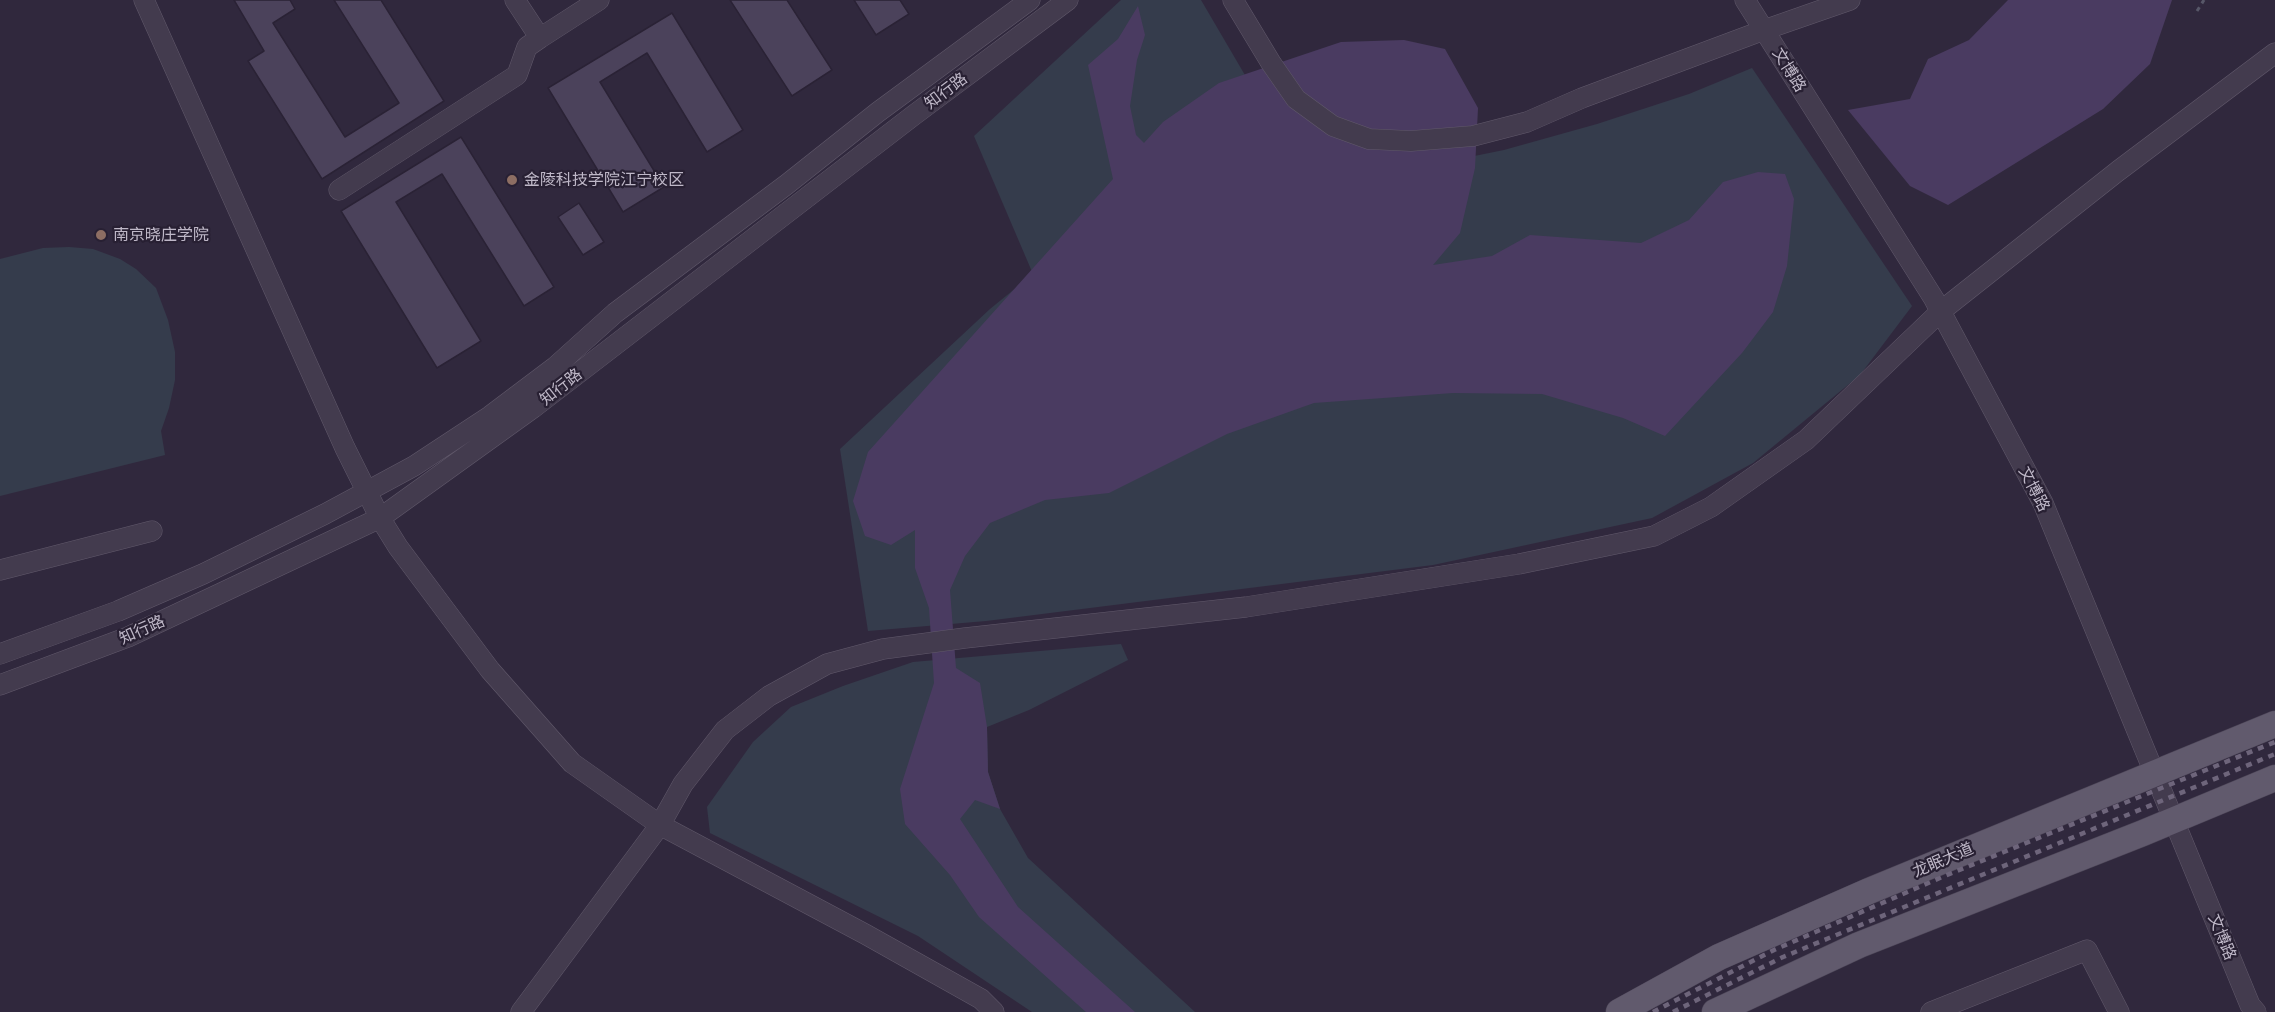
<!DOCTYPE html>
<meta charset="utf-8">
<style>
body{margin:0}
canvas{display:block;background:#30283d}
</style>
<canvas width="2275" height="1012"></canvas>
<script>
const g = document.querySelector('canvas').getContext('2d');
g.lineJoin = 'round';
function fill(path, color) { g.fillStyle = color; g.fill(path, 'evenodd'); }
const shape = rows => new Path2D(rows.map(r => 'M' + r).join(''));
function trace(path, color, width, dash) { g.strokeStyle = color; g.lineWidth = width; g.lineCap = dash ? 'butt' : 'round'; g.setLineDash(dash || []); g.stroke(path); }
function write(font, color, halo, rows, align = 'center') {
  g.font = font + ' "Asap Condensed","Noto Sans SC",sans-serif'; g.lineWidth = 4.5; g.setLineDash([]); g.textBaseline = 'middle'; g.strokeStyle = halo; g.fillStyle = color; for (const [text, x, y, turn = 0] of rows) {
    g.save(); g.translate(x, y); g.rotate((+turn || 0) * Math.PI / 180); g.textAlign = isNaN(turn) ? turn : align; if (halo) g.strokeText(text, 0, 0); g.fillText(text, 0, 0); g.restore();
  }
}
const green = shape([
 [1121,0,1201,0,1280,135,1420,167,1504,150,1597,124,1689,94,1752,68,1912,306,1860,375,1753,463,1652,518,1433,565,986,621,868,631,840,449,990,309,1033,274,974,136],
 [69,247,93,249,120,259,136,269,156,288,168,320,175,352,175,380,169,408,161,431,165,455,0,496,0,259,43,248],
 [1121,644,1128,660,1029,710,987,727,988,772,1000,809,1028,858,1195,1012,1032,1012,918,936,710,833,707,807,753,742,791,707,843,686,913,662]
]);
const water = shape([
 [2008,0,2172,0,2150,64,2103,109,1948,205,1910,186,1848,110,1910,99,1928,59,1969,40],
 [1138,6,1145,35,1137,60,1130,106,1136,135,1144,143,1163,122,1219,83,1341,42,1404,40,1445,49,1478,108,1475,168,1460,233,1433,265,1492,256,1530,235,1641,243,1689,220,1723,182,1758,172,1785,174,1794,199,1787,266,1773,312,1742,353,1665,436,1623,418,1542,394,1453,393,1314,403,1227,434,1109,493,1045,500,990,523,965,556,950,590,956,668,980,683,987,727,988,772,1000,809,975,800,960,819,1018,907,1135,1012,1086,1012,979,917,950,875,905,824,900,789,934,683,929,608,915,568,915,530,891,545,865,536,853,501,868,452,1113,179,1088,65,1118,39]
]);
const building = shape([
 [234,0,290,0,295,9,273,23,345,137,399,103,334,0,381,0,444,101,322,179,248,61,264,51,234,0],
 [730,0,787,0,832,70,792,96,730,0],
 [854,0,900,0,909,14,876,35,854,0],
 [672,13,743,130,707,152,647,53,600,82,664,187,623,212,548,88,672,13],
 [461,137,554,287,524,306,442,174,396,202,481,341,437,368,341,211,461,137],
 [579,203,604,242,583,255,558,217,579,203]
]);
const path = shape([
 [2197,11,2204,0]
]);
const minor = shape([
 [144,0,345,448,380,518,398,547,490,670,572,763,660,825,865,934,981,999,994,1012],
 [515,0,540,38,599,0],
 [1233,0,1271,63,1296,99,1333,126,1369,139,1411,141,1473,136,1527,122,1582,98,1764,30,1850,0],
 [1745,0,1934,299,2043,503,2250,1005,2256,1012],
 [339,190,517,75,527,47,540,38],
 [0,570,152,531],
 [0,654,118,611,203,574,325,514,414,466,490,416,555,367,615,313,786,185,878,112,1030,0],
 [0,685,128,637,380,518,533,408,914,115,1068,0],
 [521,1012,660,825,683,784,725,730,769,696,827,664,883,649,965,638,1246,607,1519,564,1654,536,1711,507,1806,440,1941,311,2118,171,2275,53],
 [1931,1012,2087,950,2119,1012]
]);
const major = shape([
 [1619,1012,1719,957,1869,891,2275,724],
 [1715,1012,1859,945,2143,833,2275,778]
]);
const rail = shape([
 [1653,1012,1774,950,1942,877,2275,742],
 [1673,1012,1783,957,2275,754]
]);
const markers = [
 [512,180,6,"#8d6e63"],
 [101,235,6,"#8d6e63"]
];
const streetNames = [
 ["文博路",1789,70,58],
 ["知行路",946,91,-37],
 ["知行路",561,387,-38],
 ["文博路",2034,489,63],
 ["知行路",142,630,-24],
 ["龙眠大道",1943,860,-23],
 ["文博路",2222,937,68]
];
const poiNames = [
 ["金陵科技学院江宁校区",524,180],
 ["南京晓庄学院",113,235]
];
fill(green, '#353c4c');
fill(water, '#4a3b61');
fill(building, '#4b425b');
trace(building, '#2a2235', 1.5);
trace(minor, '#61596b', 21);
trace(major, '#4c4557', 27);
trace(path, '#575768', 3, [4.5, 4.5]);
trace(minor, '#433b4e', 20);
trace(major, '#615a6d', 26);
trace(rail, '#6e657b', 4.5, [6, 6]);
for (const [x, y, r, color] of markers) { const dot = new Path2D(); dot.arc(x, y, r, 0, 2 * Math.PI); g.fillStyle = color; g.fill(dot); trace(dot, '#282033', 2); }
write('16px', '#bfb8c8', '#282033', streetNames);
write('16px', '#bfb8c8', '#282033', poiNames, 'left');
</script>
